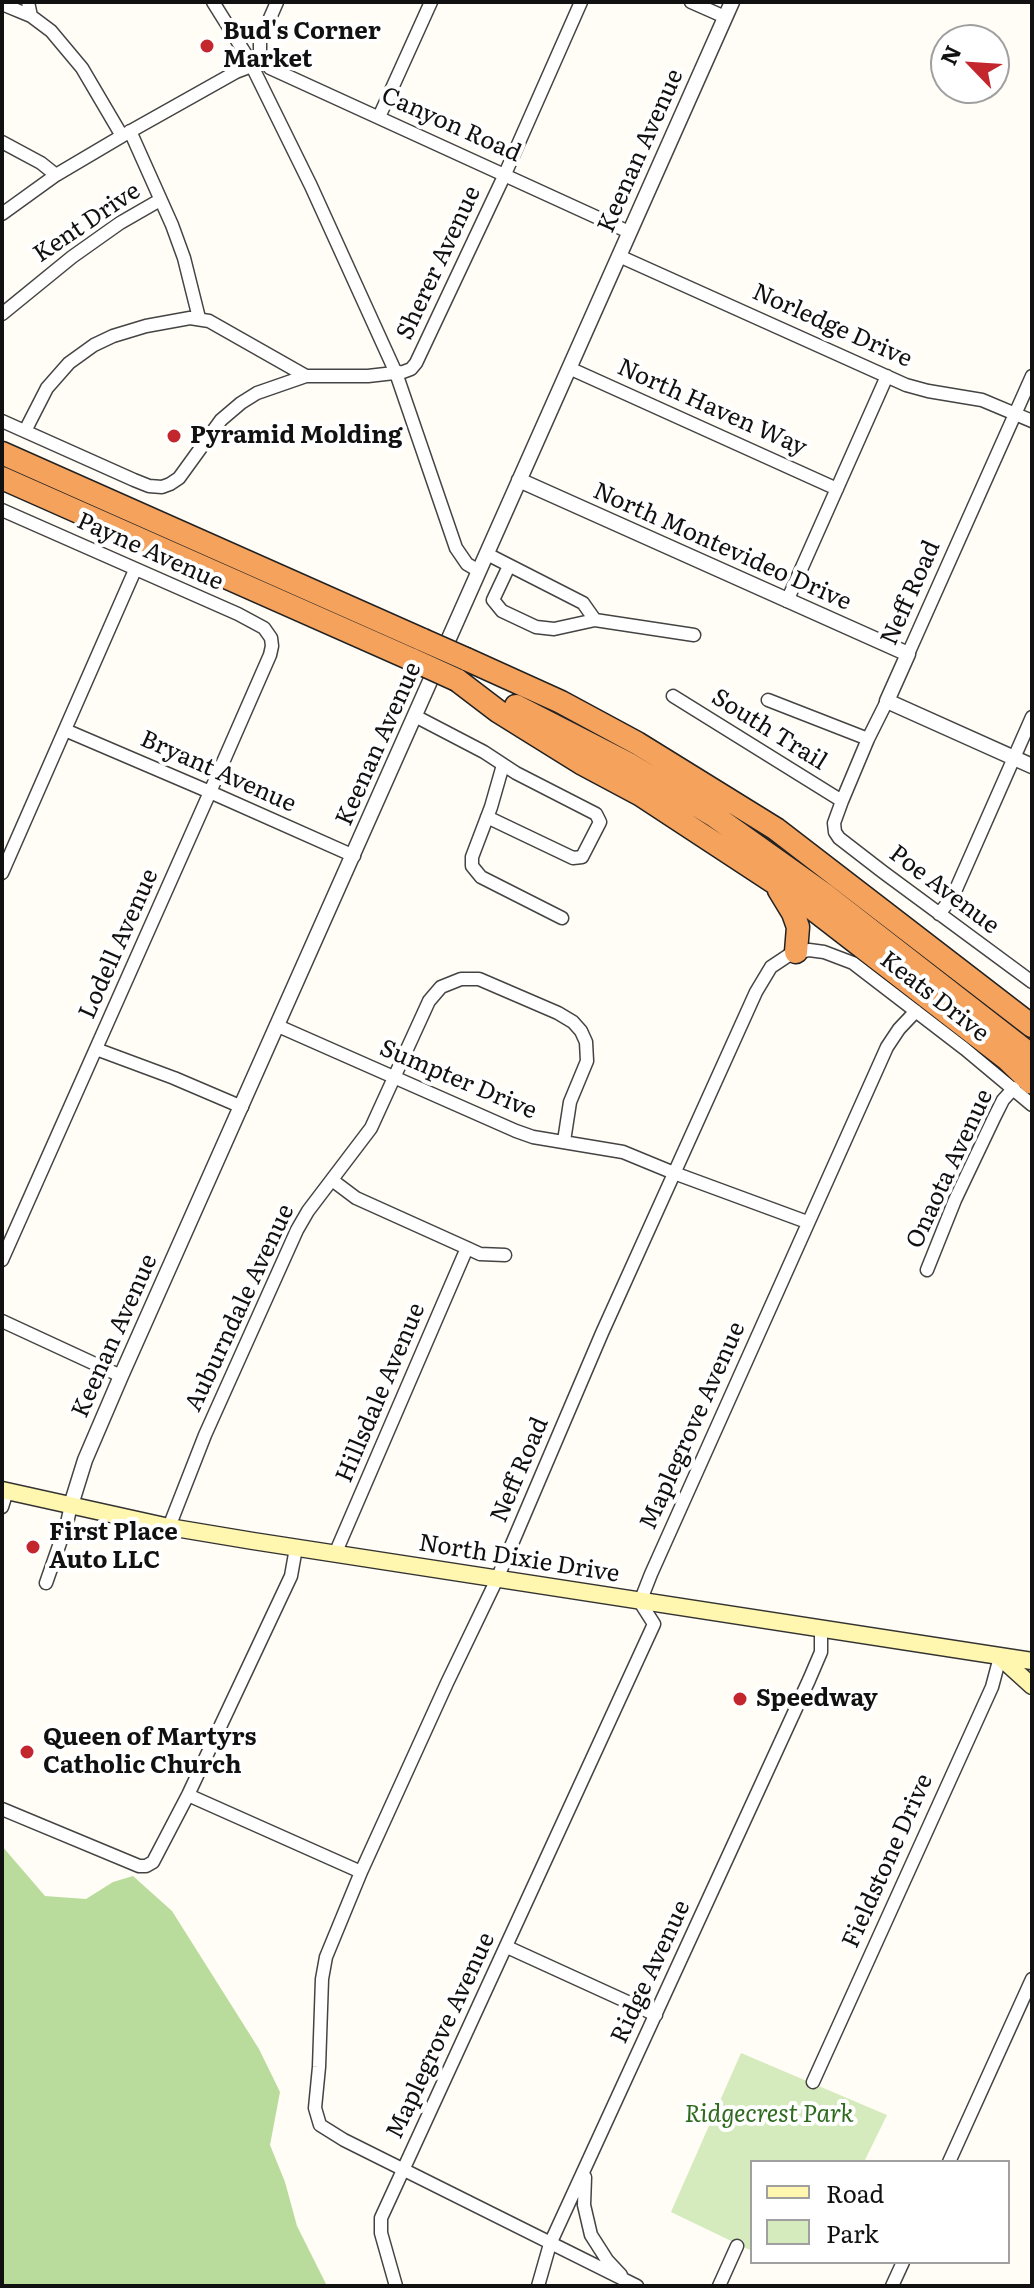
<!DOCTYPE html>
<style>
body{margin:0}
#map{position:relative;width:1034px;height:2288px;overflow:hidden;background:#fffdf5;font-family:Literata,serif}
canvas{display:block}
.frame{position:absolute;inset:0;border:4px solid #111;pointer-events:none}
.legend{position:absolute;left:750px;top:2160px;width:260px;height:104px;box-sizing:border-box;background:#fff;border:2px solid #a0a0a0;margin:0;padding:10px 14px;list-style:none;font-size:24px;color:#111}
.legend li{display:flex;align-items:center;gap:16px;height:40px}
.legend b{width:40px;border:2px solid #a0a0a0}
.north{position:absolute;left:930px;top:24px;width:80px;height:80px;box-sizing:border-box;background:#fff;border:2px solid #a0a0a0;border-radius:50%;rotate:295deg;font-size:22px;font-weight:700;line-height:32px;text-align:center;color:#111}
.north::after{content:'';display:block;margin:auto;width:28px;height:36px;background:#c4262e;clip-path:polygon(50% 0,100% 100%,50% 72%,0 100%)}
</style>
<div id="map">
<canvas width="1034" height="2288"></canvas>
<div class="frame"></div>
<ul class="legend">
<li><b style="height:10px;background:#fff6b0"></b>Road</li>
<li><b style="height:22px;background:#d5ebbd"></b>Park</li>
</ul>
<div class="north">N</div>
</div>
<script>
const g = document.querySelector('canvas').getContext('2d');
g.lineJoin = 'round';
function fill(path, color) { g.fillStyle = color; g.fill(path, 'evenodd'); }
const shape = rows => new Path2D(rows.map(r => 'M' + r).join(''));
function trace(path, color, width, dash) { g.strokeStyle = color; g.lineWidth = width; g.lineCap = dash ? 'butt' : 'round'; g.setLineDash(dash || []); g.stroke(path); }
function write(font, color, halo, rows, align = 'center') {
  g.font = font + ' Literata,serif'; g.lineWidth = 8; g.setLineDash([]); g.textBaseline = 'middle'; g.strokeStyle = halo; g.fillStyle = color; for (const [text, x, y, turn = 0] of rows) {
    g.save(); g.translate(x, y); g.rotate((+turn || 0) * Math.PI / 180); g.textAlign = isNaN(turn) ? turn : align; if (halo) g.strokeText(text, 0, 0); g.fillText(text, 0, 0); g.restore();
  }
}
const green = shape([
 [741,2053,887,2115,864,2162,752,2162,752,2251,671,2212]
]);
const forest = shape([
 [2,1846,45,1896,86,1899,113,1882,133,1876,172,1911,259,2049,280,2092,270,2145,285,2182,297,2226,327,2286,2,2286]
]);
const minor = shape([
 [28,2,31,16,51,31,82,68,122,136],
 [213,2,248,58,311,186,396,373,456,548,467,564,479,571],
 [277,2,260,41,260,54,270,68,629,232],
 [691,2,725,17],
 [2,4,31,16],
 [379,117,431,2],
 [130,131,172,225,184,258,199,318],
 [2,142,41,163,56,175],
 [2,214,56,175,122,136,236,72,257,64],
 [619,256,906,385,928,391,982,400,1032,421],
 [2,314,72,257,120,223,160,200],
 [569,368,837,489],
 [2,421,134,480,149,486,162,487,170,484,179,478,221,420,241,403,257,393,306,376,368,376,403,372,411,369,416,363,505,174,581,2],
 [25,431,47,388,69,363,94,345,113,336,146,326,190,318,209,321,306,376],
 [2,510,238,614,264,628,271,638,272,646,270,655,210,792,2,1260],
 [487,554,583,603,595,620,694,635],
 [509,566,493,600,502,611,536,627,554,629,595,620],
 [787,601,887,376],
 [908,654,1032,376],
 [673,696,842,801],
 [768,700,868,739],
 [887,701,868,739,842,801,834,823,835,832,839,838,883,872,1032,982],
 [415,716,484,752,516,773,596,814,600,822,582,857,573,858,487,817],
 [65,730,210,792,354,856],
 [503,765,491,807,472,857,472,866,481,877,562,918],
 [2,873,135,570],
 [939,914,953,896,1032,717],
 [278,1026,516,1131,533,1137,623,1152,674,1173,807,1222],
 [96,1049,174,1078,242,1107],
 [332,1180,356,1198,467,1248,480,1254,505,1255],
 [927,1270,955,1200,994,1118,1003,1100,1014,1088],
 [2,1321,121,1376],
 [2,1507,7,1491],
 [169,1527,205,1435,297,1230,308,1211,371,1128,429,1001,441,987,461,979,479,979,558,1013,573,1022,581,1031,586,1042,587,1061,570,1102,564,1141],
 [335,1554,467,1248],
 [46,1583,67,1523,71,1505],
 [188,1795,361,1872],
 [2,1809,139,1866,146,1866,153,1862,188,1795,291,1576,296,1548],
 [507,1947,656,2015],
 [813,2082,992,1687,1000,1657],
 [949,2162,1032,1979],
 [585,2177,584,2205,591,2235,607,2260,621,2275],
 [396,2286,381,2233,381,2218,654,1624,640,1602,651,1574,887,1047,899,1029,916,1011],
 [538,2286,550,2244,809,1680,821,1652,821,1628],
 [637,2286,344,2140,320,2125,315,2108,319,2067,322,1979,326,1957,361,1872,447,1683,497,1579,602,1333,756,992,771,967,789,955,809,950,824,952,853,963,965,1049,1032,1105],
 [719,2286,737,2246],
 [892,2286,903,2262]
]);
const tertiary = shape([
 [519,480,908,654,887,701,1032,766],
 [71,1505,85,1460,121,1376,732,2]
]);
const secondary = shape([
 [2,1490,169,1527,253,1541,1032,1661],
 [1000,1657,1032,1686]
]);
const motorway = shape([
 [2,453,423,640],
 [2,478,413,660],
 [466,659,561,702,637,743,776,829,1032,1026],
 [457,680,499,712,581,763,641,795,804,902,1007,1059,1032,1083],
 [516,706,627,763,713,815,824,894,1032,1056],
 [779,890,793,913,798,927,796,952]
]);
const motorwayBridge = shape([
 [423,640,466,659],
 [413,660,457,680]
]);
const markers = [
 [207,46,8,"#c4262e"],
 [174,436,8,"#c4262e"],
 [33,1547,8,"#c4262e"],
 [740,1699,8,"#c4262e"],
 [27,1752,8,"#c4262e"]
];
const poiNames = [
 ["Bud's Corner",223,32],
 ["Market",223,60],
 ["Pyramid Molding",190,436],
 ["First Place",49,1533],
 ["Auto LLC",49,1561],
 ["Speedway",756,1699],
 ["Queen of Martyrs",43,1738],
 ["Catholic Church",43,1766]
];
const streetNames = [
 ["Canyon Road",451,125,24],
 ["Keenan Avenue",641,151,-66],
 ["Kent Drive",87,223,-34],
 ["Sherer Avenue",439,263,-65],
 ["Norledge Drive",832,326,24],
 ["North Haven Way",712,408,24],
 ["North Montevideo Drive",722,547,24],
 ["Payne Avenue",150,552,24],
 ["Neff Road",911,593,-66],
 ["South Trail",769,730,32],
 ["Keenan Avenue",379,744,-66],
 ["Bryant Avenue",218,772,24],
 ["Poe Avenue",944,890,37],
 ["Lodell Avenue",119,944,-66],
 ["Keats Drive",934,997,38],
 ["Sumpter Drive",458,1080,23],
 ["Onaota Avenue",950,1169,-65],
 ["Auburndale Avenue",240,1308,-65],
 ["Keenan Avenue",115,1336,-66],
 ["Hillsdale Avenue",381,1393,-67],
 ["Maplegrove Avenue",693,1426,-66],
 ["Neff Road",520,1470,-67],
 ["North Dixie Drive",519,1559,9],
 ["Fieldstone Drive",888,1861,-66],
 ["Ridge Avenue",651,1972,-65],
 ["Maplegrove Avenue",441,2036,-65]
];
const parkNames = [
 ["Ridgecrest Park",769,2115]
];
fill(green, '#d5ebbd');
fill(forest, '#b9dc9c');
trace(minor, '#444', 15);
trace(tertiary, '#444', 17);
trace(secondary, '#333', 19);
trace(motorway, '#222', 25);
trace(minor, '#fff', 12);
trace(tertiary, '#fff', 14);
trace(secondary, '#fff6b0', 16);
trace(motorway, '#f5a25d', 22);
trace(motorwayBridge, '#222', 25, []);
trace(motorwayBridge, '#f5a25d', 22);
for (const [x, y, r, color] of markers) { const dot = new Path2D(); dot.arc(x, y, r, 0, 2 * Math.PI); g.fillStyle = color; g.fill(dot); trace(dot, '#fff', 3); }
write('bold 24px', '#111', '#fff', poiNames, 'left');
write('24px', '#111', '#fff', streetNames);
write('italic 24px', '#2f6b1f', '#fff', parkNames);
</script>
